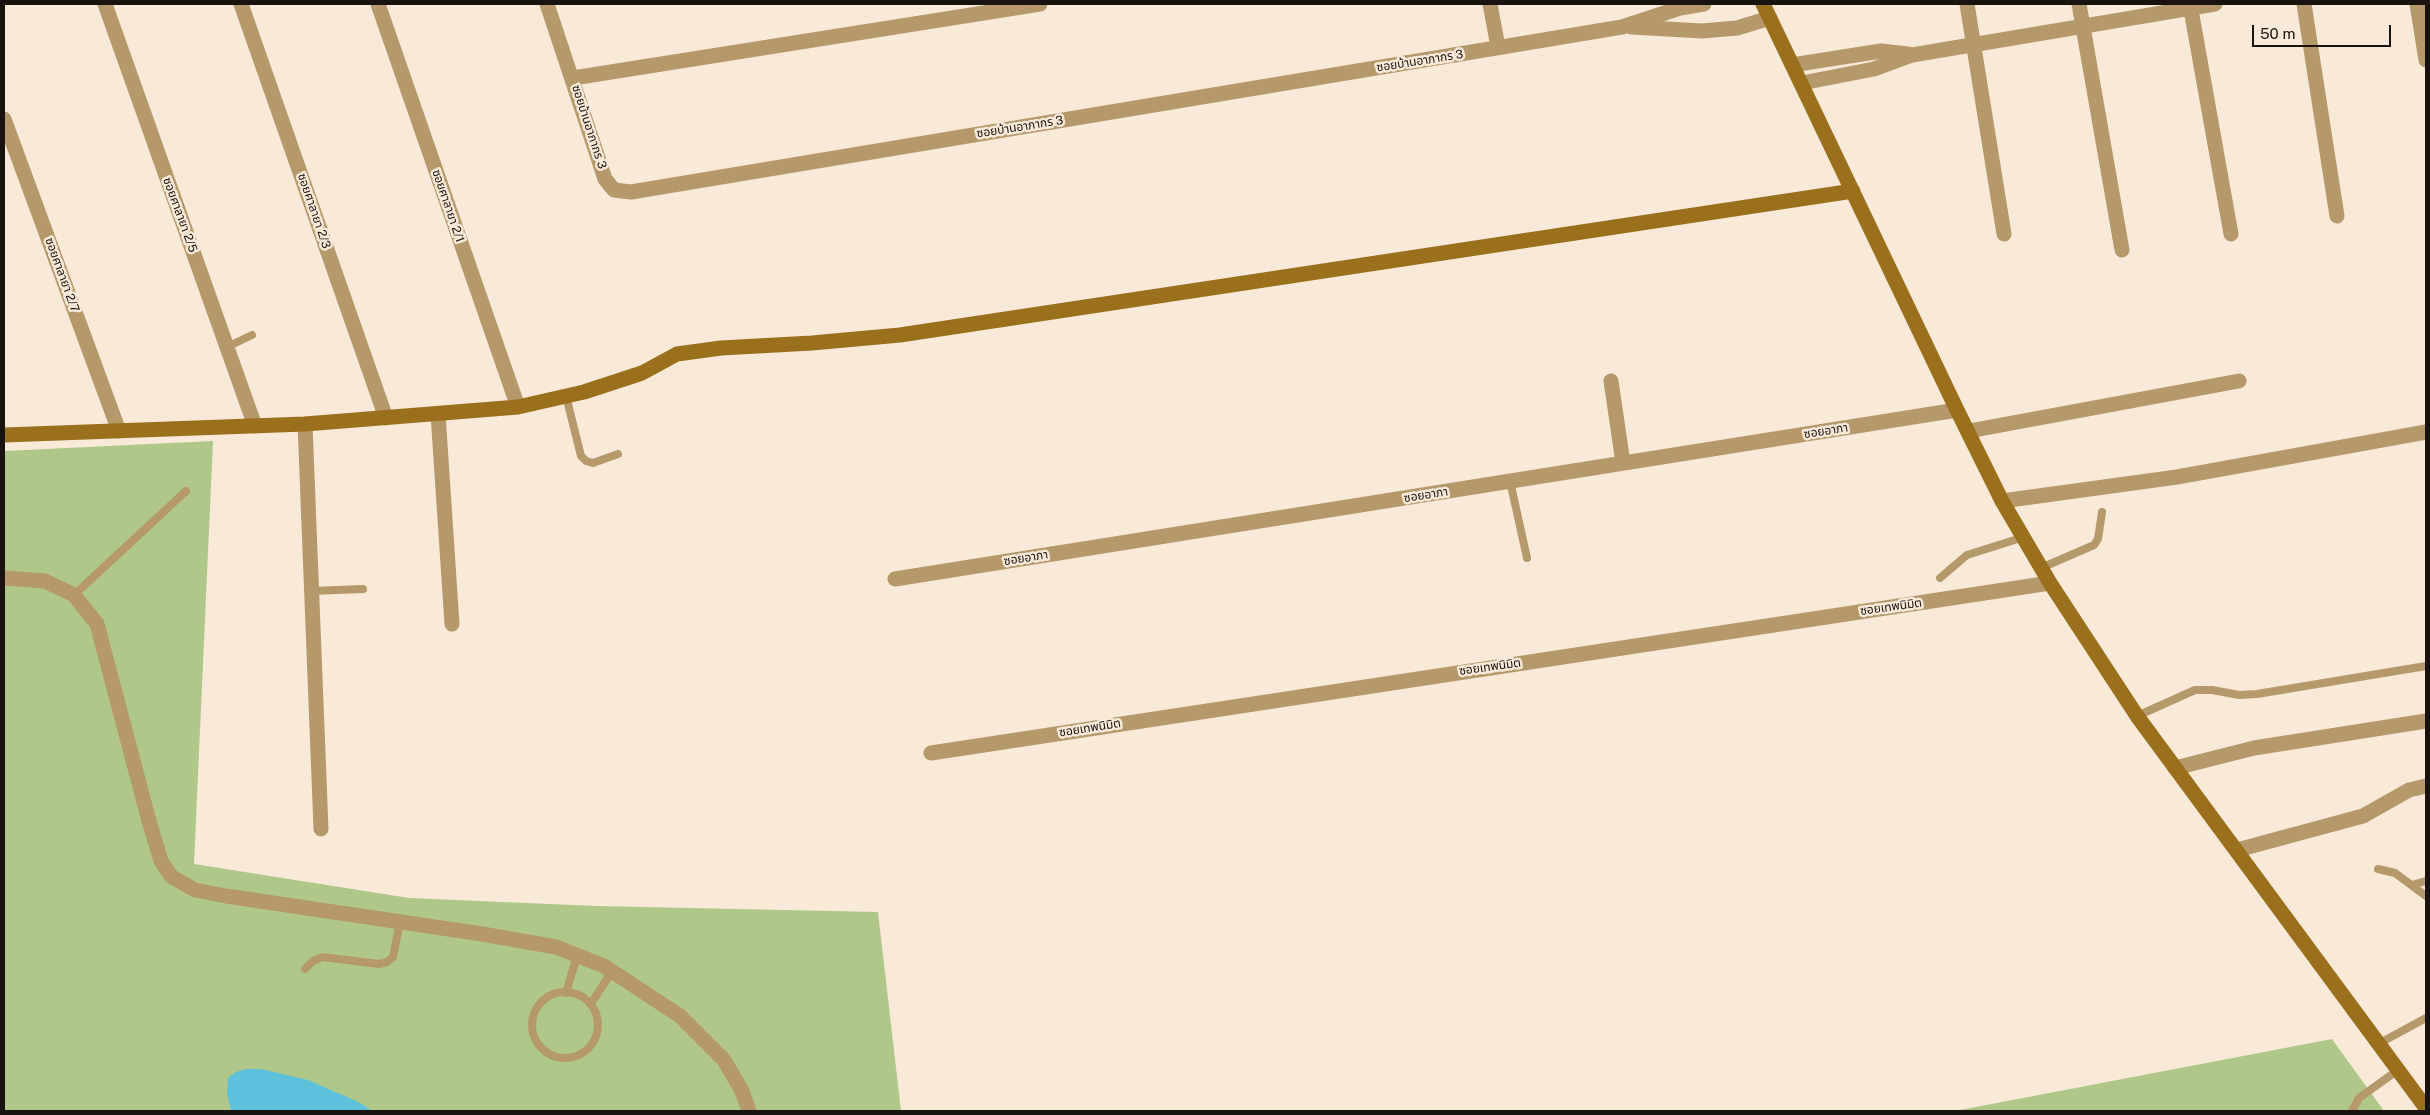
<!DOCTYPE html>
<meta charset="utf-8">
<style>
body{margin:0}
#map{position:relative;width:2430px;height:1115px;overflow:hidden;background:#f8e9d9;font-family:"Public Sans",sans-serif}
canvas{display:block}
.frame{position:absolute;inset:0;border:5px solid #18130e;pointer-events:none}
.scale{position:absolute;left:2252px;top:25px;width:139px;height:22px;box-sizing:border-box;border:2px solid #18130e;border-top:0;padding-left:6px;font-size:15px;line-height:18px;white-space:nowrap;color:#18130e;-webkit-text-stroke:4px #f8e9d9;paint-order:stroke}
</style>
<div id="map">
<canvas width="2430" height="1115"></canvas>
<div class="frame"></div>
<div class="scale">50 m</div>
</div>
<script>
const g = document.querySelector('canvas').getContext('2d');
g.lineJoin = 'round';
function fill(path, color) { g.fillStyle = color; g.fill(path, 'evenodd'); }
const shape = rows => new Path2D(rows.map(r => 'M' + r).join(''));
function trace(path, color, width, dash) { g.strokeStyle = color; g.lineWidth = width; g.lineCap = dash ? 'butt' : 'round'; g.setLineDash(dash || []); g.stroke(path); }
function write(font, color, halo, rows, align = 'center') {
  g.font = font + ' "Public Sans","Noto Sans Thai",sans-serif'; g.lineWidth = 5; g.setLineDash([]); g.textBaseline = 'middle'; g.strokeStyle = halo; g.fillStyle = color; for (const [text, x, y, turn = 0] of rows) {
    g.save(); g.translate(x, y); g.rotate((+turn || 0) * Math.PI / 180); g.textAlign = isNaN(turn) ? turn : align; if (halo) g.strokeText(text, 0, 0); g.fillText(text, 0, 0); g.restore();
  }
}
const green = shape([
 [213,441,194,864,409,898,596,906,878,912,901,1111,4,1111,4,451],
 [2332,1039,2384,1111,1955,1111]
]);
const water = shape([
 [246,1069,261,1069,308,1080,356,1101,373,1111,231,1111,227,1093,228,1078,236,1072]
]);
const lane = shape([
 [227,347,252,335],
 [566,396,581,456,586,461,593,463,618,454],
 [1510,481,1527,558],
 [2041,568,2094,545,2098,539,2102,512],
 [1940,578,1967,555,2024,537],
 [311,591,363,589],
 [74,595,186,491],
 [2137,716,2195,690,2212,690,2239,695,2257,694,2426,666],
 [2378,869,2395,873,2426,896],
 [2412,885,2426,881],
 [305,969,313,961,322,957,379,964,387,962,393,957,400,922],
 '532 1025a33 33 0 1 1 66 0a33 33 0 1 1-66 0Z',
 [566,993,577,956],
 [591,1004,612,971],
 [2378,1044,2426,1018],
 [2352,1111,2359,1098,2398,1070]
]);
const street = shape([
 [105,4,255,426],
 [241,4,386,418],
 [378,4,518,407],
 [547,4,605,179,614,190,631,192,1622,27,1680,8,1704,4],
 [1490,4,1498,47],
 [1967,4,2004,234],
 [2079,4,2122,250],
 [2190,4,2231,234],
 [2304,4,2337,216],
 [2417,4,2426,60],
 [1631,27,1702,31,1737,28,1770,18],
 [1792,65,1881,51,1908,54],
 [573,78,1040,4],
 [1802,83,1874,69,1912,55,2215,4],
 [4,119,119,431],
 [1611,381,1623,463],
 [438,414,452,624],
 [305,424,321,829],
 [1969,431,2239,381],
 [2002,501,2177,477,2426,432],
 [4,578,45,581,74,595,97,624,149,821,161,861,172,877,195,890,226,896,482,934,556,947,604,966,680,1016,724,1060,742,1091,749,1111],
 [895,579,1957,410],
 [931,753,2050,583],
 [2175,768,2254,748,2426,721],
 [2237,850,2363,816,2409,790,2426,786]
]);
const secondary = shape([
 [1763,4,1957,410,2002,501,2050,583,2137,716,2426,1108],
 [4,435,305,424,518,407,584,392,642,373,677,354,721,348,812,343,900,335,1853,191]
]);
const streetNames = [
 ["ซอยบ้านอาภากร 3",1420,61,-9],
 ["ซอยบ้านอาภากร 3",589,127,72],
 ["ซอยบ้านอาภากร 3",1020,127,-9],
 ["ซอยศาลายา 2/1",448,206,71],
 ["ซอยศาลายา 2/3",314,211,71],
 ["ซอยศาลายา 2/5",180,215,70],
 ["ซอยศาลายา 2/7",62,275,70],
 ["ซอยอาภา",1826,431,-9],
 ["ซอยอาภา",1426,495,-9],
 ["ซอยอาภา",1026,558,-9],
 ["ซอยเทพนิมิต",1891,607,-8],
 ["ซอยเทพนิมิต",1490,667,-8],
 ["ซอยเทพนิมิต",1090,728,-9]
];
fill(green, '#afc889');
fill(water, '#5dc1dc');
trace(lane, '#b6996a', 8);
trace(street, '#b6996a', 15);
trace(secondary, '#9a701c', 15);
write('12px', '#18130e', '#f8e9d9', streetNames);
</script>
